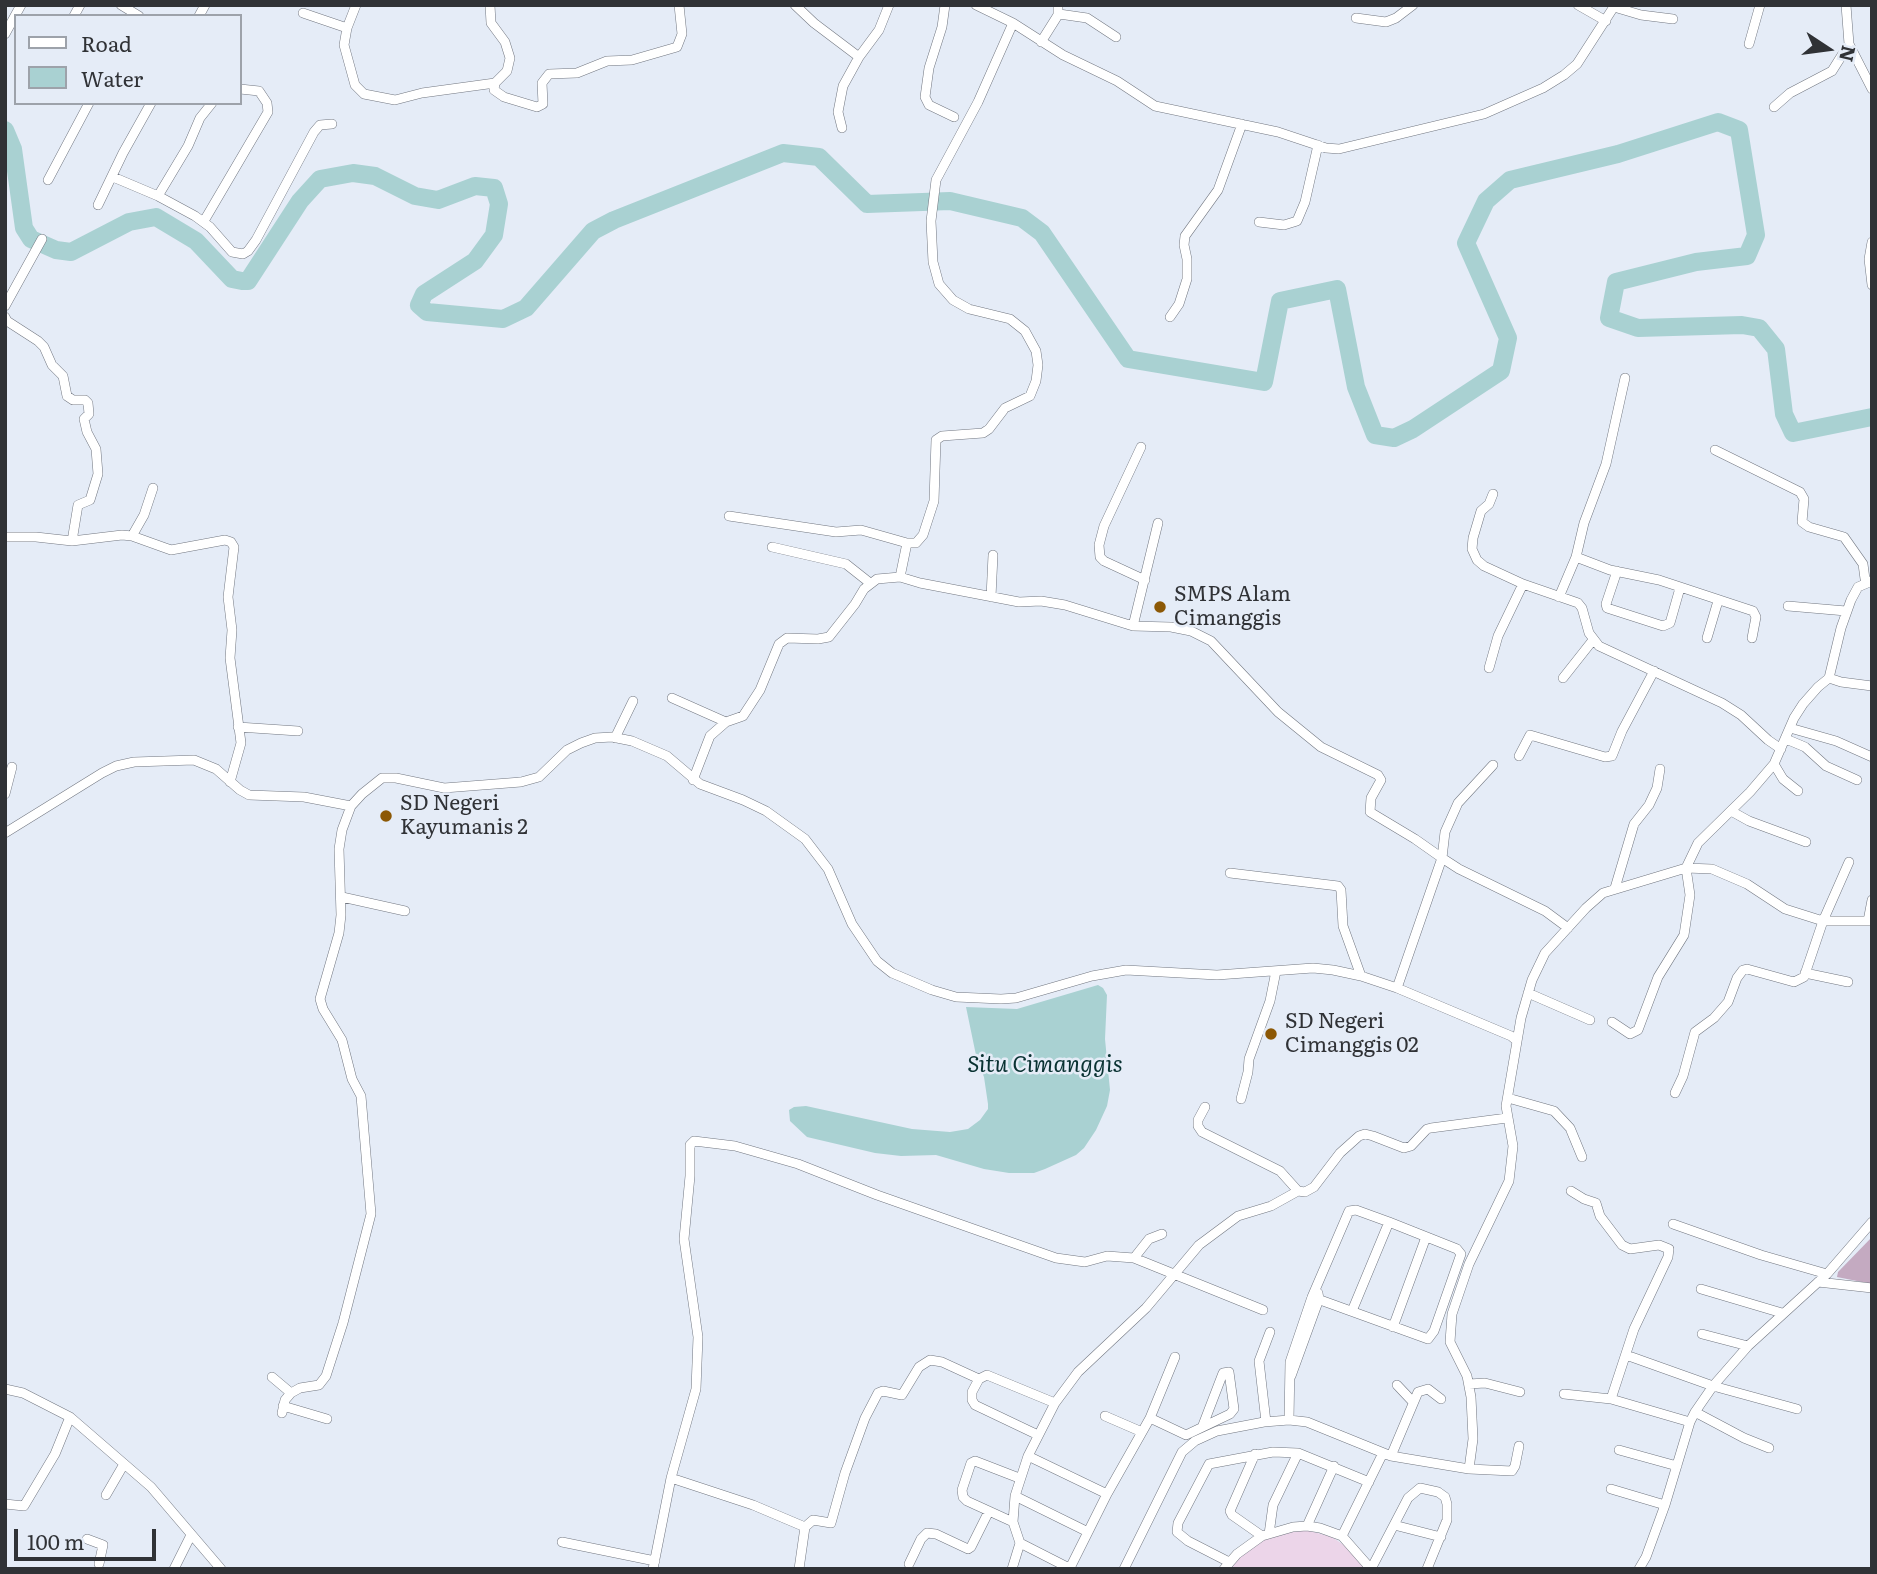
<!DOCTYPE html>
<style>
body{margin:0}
#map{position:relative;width:1877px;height:1574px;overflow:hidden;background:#e5ecf7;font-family:Literata,serif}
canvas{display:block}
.frame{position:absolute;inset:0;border:7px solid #303236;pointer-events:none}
.legend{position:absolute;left:14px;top:14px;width:228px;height:91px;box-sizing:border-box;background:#e5ecf7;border:2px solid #9da2aa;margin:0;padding:9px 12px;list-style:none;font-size:21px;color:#303236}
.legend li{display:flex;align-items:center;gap:14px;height:35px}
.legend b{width:35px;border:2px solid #9da2aa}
.north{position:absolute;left:1793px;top:14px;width:70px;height:70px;-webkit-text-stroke:5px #e5ecf7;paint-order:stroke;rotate:103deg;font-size:19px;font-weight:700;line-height:28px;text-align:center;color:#303236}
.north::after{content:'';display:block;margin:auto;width:24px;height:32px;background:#303236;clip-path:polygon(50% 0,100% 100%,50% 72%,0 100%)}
.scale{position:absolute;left:14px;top:1529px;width:142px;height:32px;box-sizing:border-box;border:4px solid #303236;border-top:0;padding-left:9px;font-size:21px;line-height:24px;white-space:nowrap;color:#303236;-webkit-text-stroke:5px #e5ecf7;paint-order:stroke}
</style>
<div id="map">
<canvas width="1877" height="1574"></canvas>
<div class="frame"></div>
<ul class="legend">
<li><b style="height:9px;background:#fff"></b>Road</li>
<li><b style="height:19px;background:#a9d1d2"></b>Water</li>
</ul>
<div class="north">N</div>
<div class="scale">100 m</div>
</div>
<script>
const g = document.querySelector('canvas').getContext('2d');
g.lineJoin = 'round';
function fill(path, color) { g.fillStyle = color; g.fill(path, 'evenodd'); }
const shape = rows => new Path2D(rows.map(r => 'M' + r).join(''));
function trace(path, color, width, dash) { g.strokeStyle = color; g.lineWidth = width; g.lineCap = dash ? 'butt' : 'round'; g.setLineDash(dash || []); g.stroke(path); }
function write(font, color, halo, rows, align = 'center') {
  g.font = font + ' Literata,serif'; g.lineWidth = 5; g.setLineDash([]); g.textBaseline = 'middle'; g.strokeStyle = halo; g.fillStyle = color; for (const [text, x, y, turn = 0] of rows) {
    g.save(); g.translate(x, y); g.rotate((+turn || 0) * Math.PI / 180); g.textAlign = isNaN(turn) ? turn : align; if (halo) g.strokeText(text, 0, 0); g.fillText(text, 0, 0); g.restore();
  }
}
const green = shape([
 [1292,1530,1310,1531,1332,1537,1351,1550,1367,1569,1231,1569,1241,1555,1267,1537]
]);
const forest = shape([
 [1872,1237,1872,1284,1837,1277,1838,1272]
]);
const water = shape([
 [1098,985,1103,988,1107,995,1105,1039,1110,1090,1107,1106,1096,1130,1084,1148,1076,1155,1045,1169,1034,1173,1009,1173,984,1169,936,1155,901,1156,875,1153,807,1137,790,1121,789,1110,794,1107,806,1106,912,1129,950,1132,968,1129,980,1120,988,1109,988,1104,984,1077,977,1060,966,1007,1017,1009]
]);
const river = shape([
 [5,130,13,149,24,228,31,239,56,250,71,252,129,222,156,217,196,241,232,279,242,281,248,281,300,201,320,179,353,173,375,176,415,196,438,200,475,186,494,188,499,204,494,235,475,261,424,294,419,305,427,312,503,319,526,308,593,231,614,220,783,153,819,157,867,204,950,201,1022,218,1042,233,1128,359,1264,382,1280,301,1337,289,1356,387,1375,435,1394,438,1413,429,1501,371,1508,338,1466,243,1486,201,1510,180,1618,154,1718,122,1739,130,1756,235,1747,256,1696,262,1616,282,1609,318,1638,328,1742,325,1759,328,1776,349,1784,414,1793,433,1872,417]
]);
const street = shape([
 [121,5,139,16],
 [356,5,347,28,344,45,355,85,364,94,395,100,422,93,495,83],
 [490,5,491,23,505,42,510,58,507,71,495,83,494,90,504,97,537,107,543,104,542,83,549,74,577,73,607,61,632,60,677,47,682,34,679,5],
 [795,5,814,23,859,57],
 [945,5,942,27,929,68,925,97,929,105,954,117],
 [976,5,1013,23,1063,55,1117,81,1155,106,1278,132,1326,148,1339,149,1484,114,1543,88,1564,75,1577,64,1615,5],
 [1578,5,1606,21],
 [1846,5,1849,44,1872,89],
 [1614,7,1641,15,1673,19],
 [303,13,347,28],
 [1059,14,1087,18,1116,37],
 [74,16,80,5],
 [199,16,205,5],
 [1356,18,1386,22,1396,18,1413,5],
 [5,34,21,5],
 [1041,42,1058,15,1058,5],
 [1749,44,1760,5],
 [1774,107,1790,93,1832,71,1849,44],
 [842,128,838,112,843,86,859,57,879,30,889,5],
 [113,177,158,196,195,216,210,227,232,252,243,254,248,251,256,240,314,132,320,125,332,124],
 [48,180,89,103],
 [158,196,188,146,200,118,212,103],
 [98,205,123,153,151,103],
 [204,221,268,112,267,103,259,91,240,89],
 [1259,222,1284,225,1297,221,1305,202,1318,145],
 [1872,285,1869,259,1872,242],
 [5,306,42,239],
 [5,317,7,321,38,341,44,347,52,365,63,376,67,396,73,400,85,400,88,403,89,414,84,419,87,432,96,449,98,474,90,500,78,505,72,541],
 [1170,317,1179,304,1187,279,1187,259,1184,245,1185,236,1218,190,1242,124],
 [1141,447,1104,526,1099,545,1100,557,1104,561,1145,580],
 [1715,450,1800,492,1804,499,1802,522,1809,527,1844,537,1863,564,1865,579,1868,581],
 [1493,494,1489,504,1481,511,1473,538,1472,549,1477,560,1484,566,1523,584,1578,603,1582,608,1589,633,1599,646,1722,703,1741,715,1768,740,1781,749],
 [729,516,836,532,861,530,907,543,900,577],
 [132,536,144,515,153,488],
 [5,537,36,537,72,541,122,535,132,536,171,550,225,540,231,542,234,547,228,597,232,630,230,658,241,743,230,782],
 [907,543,916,543,923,535,934,501,936,440,942,436,983,433,989,429,1005,408,1030,396,1036,381,1038,365,1036,351,1025,331,1010,319,969,309,953,300,939,284,933,262,931,221,936,180,978,102,1013,23],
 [772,547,846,564,870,583],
 [1576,557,1610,570,1659,580,1753,611,1756,617,1752,638],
 [1617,571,1606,604,1607,608,1663,626,1670,623,1680,588],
 [991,597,993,555],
 [1559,597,1576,557,1584,523,1606,464,1625,378],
 [1788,606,1846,611],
 [1133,626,1158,523],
 [1707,638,1718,601],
 [1489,668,1498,636,1523,584],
 [1563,678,1593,640],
 [1829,678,1841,682,1872,686],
 [672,698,726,722],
 [238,727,298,731],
 [1790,728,1836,741,1872,757],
 [615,738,633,701],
 [1786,739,1805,747,1826,766,1857,780],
 [1519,756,1530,735,1605,757,1612,756,1622,731,1654,671],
 [1774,764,1783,779,1798,791],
 [1493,765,1458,803,1445,832,1442,858,1459,869,1545,911,1568,928],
 [693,780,710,736,726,722,743,716,760,690,779,644,787,638,818,639,829,637,855,604,864,589,877,579,900,577,920,583,1019,602,1041,601,1065,605,1133,626,1171,627,1191,631,1211,641,1278,712,1321,747,1378,775,1381,780,1371,798,1370,812,1415,839,1442,858,1397,988],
 [5,794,12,767],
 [1731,811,1749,821,1806,842],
 [5,833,102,773,116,766,134,762,194,760,216,769,240,790,249,795,304,797,351,806],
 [1230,873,1338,886,1341,890,1343,926,1361,976],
 [1615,888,1634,824,1649,805,1657,788,1660,769],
 [342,897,405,911],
 [1868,921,1872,900],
 [1805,973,1848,982],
 [1528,993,1590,1020],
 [1612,1022,1630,1034,1638,1030,1658,977,1684,935,1690,895,1686,868,1698,843,1750,792,1774,764,1794,718,1803,704,1818,687,1829,678,1841,628,1851,600,1858,587,1872,581],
 [1675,1093,1683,1076,1695,1032,1714,1018,1728,1002,1737,978,1743,970,1747,969,1794,982,1804,977,1823,921,1849,862],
 [1508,1098,1554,1111,1570,1128,1582,1157],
 [1241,1099,1248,1072,1249,1059,1270,1001,1276,971],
 [1205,1107,1198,1120,1198,1126,1202,1132,1280,1171,1298,1191],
 [1571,1191,1584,1199,1596,1203,1600,1216,1622,1245,1630,1249,1659,1245,1669,1249,1668,1257,1634,1329,1611,1399],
 [1673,1224,1761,1255,1827,1274],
 [1134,1258,1149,1239,1162,1234],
 [1818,1282,1872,1288],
 [1701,1289,1782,1313],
 [1352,1311,1389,1222],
 [1393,1327,1426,1237],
 [1702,1334,1748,1346],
 [1626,1355,1713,1386,1797,1409],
 [1291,1376,1319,1299,1318,1293],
 [272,1377,291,1393],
 [1469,1384,1485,1383,1520,1392],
 [1397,1385,1413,1402],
 [5,1389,23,1393,70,1417,151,1487,221,1569],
 [1564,1394,1611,1399,1690,1422],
 [283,1406,327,1419],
 [1695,1412,1744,1438,1769,1448],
 [282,1413,285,1400,291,1393,300,1388,319,1385,326,1376,343,1323,371,1214,361,1096,352,1079,342,1040,323,1009,320,999,339,933,341,915,339,849,342,830,351,806,362,794,382,778,396,778,444,788,521,782,539,777,567,750,581,743,595,738,612,737,632,741,667,756,700,784,743,800,766,811,805,839,828,869,852,924,877,961,892,973,932,990,956,997,1001,999,1016,998,1092,976,1126,970,1217,975,1313,968,1333,970,1361,976,1397,988,1511,1036,1517,1041],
 [1105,1416,1142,1432],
 [1150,1418,1186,1435,1230,1414,1234,1409,1229,1372,1223,1373,1203,1425],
 [1289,1420,1290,1362,1312,1297,1349,1211,1356,1210,1389,1222,1457,1249,1461,1254,1434,1331,1428,1339,1312,1297],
 [1266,1422,1259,1361,1270,1332],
 [1038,1435,975,1405,972,1400,972,1392,979,1379,987,1375,1055,1403],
 [1619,1450,1677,1466],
 [1255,1454,1230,1511,1232,1515,1262,1536],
 [1028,1456,1107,1494],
 [1391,1456,1418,1392,1428,1389,1441,1399],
 [1469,1469,1512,1471,1515,1466,1519,1446],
 [671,1478,753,1505,805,1527],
 [1611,1489,1665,1505],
 [106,1495,124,1464],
 [1015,1496,1088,1532],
 [5,1504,24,1506,55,1454,70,1417],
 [1013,1522,967,1501,963,1497,962,1490,971,1463,975,1461,1019,1478],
 [1394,1525,1441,1537],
 [1307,1526,1334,1466],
 [1269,1534,1273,1505,1298,1453],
 [1342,1536,1383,1453],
 [87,1539,103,1545,99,1564],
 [562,1542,655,1561],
 [1020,1543,1071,1569],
 [1229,1562,1188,1541,1177,1532,1178,1523,1209,1464,1273,1452,1298,1453,1369,1482],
 [909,1564,921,1539,927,1533,936,1534,968,1549,971,1547,989,1511],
 [1070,1568,1107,1494,1150,1418,1175,1357],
 [174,1569,191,1535],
 [653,1569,671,1478,696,1389,698,1337,684,1239,690,1176,690,1145,694,1141,735,1146,798,1164,877,1195,1056,1258,1085,1262,1107,1256,1134,1258,1263,1310],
 [799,1569,805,1527,813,1520,831,1523,845,1473,865,1418,878,1393,883,1391,902,1395,919,1367,930,1360,942,1362,979,1379],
 [1012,1569,1020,1543,1013,1522,1015,1496,1028,1456,1055,1403,1078,1372,1146,1308,1199,1245,1238,1216,1271,1206,1298,1191,1305,1192,1314,1187,1340,1153,1359,1136,1365,1134,1373,1136,1404,1148,1411,1146,1427,1129,1431,1128,1507,1118],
 [1124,1569,1182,1452,1195,1441,1217,1431,1264,1422,1289,1420,1307,1422,1391,1456,1469,1469,1473,1439,1471,1397,1467,1376,1450,1342,1452,1314,1469,1264,1509,1181,1513,1146,1506,1106,1521,1018,1532,980,1545,953,1586,908,1603,893,1686,868,1712,869,1747,884,1785,909,1823,921,1872,921],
 [1224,1569,1237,1554,1262,1536,1293,1527,1307,1526,1320,1528,1342,1536,1371,1569],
 [1371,1569,1408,1498,1420,1488,1438,1492,1445,1497,1447,1504,1447,1520,1427,1569],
 [1639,1569,1646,1557,1665,1505,1690,1422,1695,1412,1713,1386,1748,1346,1827,1274,1872,1222]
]);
const markers = [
 [1160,607,7,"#8c5805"],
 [386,816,7,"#8c5805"],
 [1271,1034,7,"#8c5805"]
];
const poiNames = [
 ["SMPS Alam",1174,595],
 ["Cimanggis",1174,619],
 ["SD Negeri",400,804],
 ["Kayumanis 2",400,828],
 ["SD Negeri",1285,1022],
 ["Cimanggis 02",1285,1046]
];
const waterNames = [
 ["Situ Cimanggis",1045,1065]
];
fill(green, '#ecd5e9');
fill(forest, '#c4aac1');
fill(water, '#a9d1d2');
trace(river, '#a9d1d2', 18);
trace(street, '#727781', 10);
trace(street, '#fff', 9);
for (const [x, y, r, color] of markers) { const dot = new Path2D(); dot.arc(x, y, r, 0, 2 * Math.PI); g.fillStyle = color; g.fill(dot); trace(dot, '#e5ecf7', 2.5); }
write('21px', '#303236', '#e5ecf7', poiNames, 'left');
write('italic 23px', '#093232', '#e5ecf7', waterNames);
</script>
